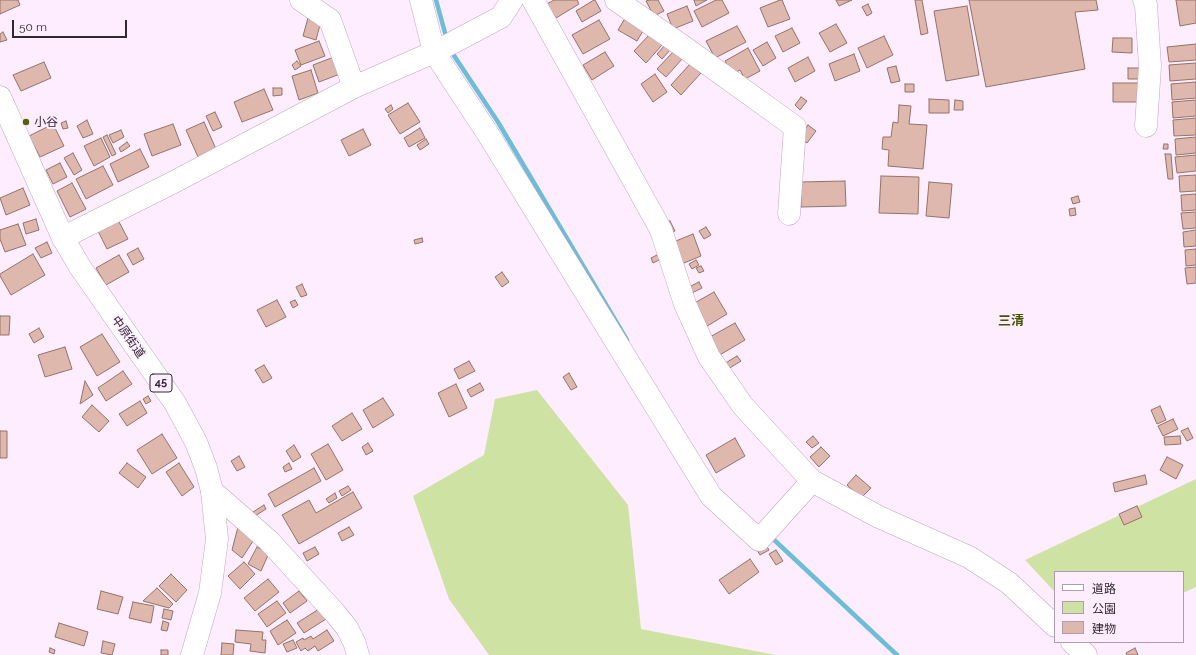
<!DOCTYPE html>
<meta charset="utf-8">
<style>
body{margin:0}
#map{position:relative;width:1196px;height:655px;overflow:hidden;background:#fdedfe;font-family:Raleway,"Noto Sans JP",sans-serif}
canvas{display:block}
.legend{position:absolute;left:1054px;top:571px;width:130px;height:72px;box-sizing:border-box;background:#fdedfe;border:1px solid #ac9eac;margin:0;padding:5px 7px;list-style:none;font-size:12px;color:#322832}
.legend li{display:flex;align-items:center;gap:8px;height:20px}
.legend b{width:20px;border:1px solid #ac9eac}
.scale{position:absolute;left:12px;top:20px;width:115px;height:18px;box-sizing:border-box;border:2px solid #322832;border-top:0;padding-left:5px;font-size:12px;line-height:14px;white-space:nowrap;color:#322832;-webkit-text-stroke:3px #fdedfe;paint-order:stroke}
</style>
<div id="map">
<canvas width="1196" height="655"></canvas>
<ul class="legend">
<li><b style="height:5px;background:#fff"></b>道路</li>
<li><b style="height:11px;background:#cee2a3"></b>公園</li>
<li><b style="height:11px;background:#dfb8ad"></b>建物</li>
</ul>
<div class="scale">50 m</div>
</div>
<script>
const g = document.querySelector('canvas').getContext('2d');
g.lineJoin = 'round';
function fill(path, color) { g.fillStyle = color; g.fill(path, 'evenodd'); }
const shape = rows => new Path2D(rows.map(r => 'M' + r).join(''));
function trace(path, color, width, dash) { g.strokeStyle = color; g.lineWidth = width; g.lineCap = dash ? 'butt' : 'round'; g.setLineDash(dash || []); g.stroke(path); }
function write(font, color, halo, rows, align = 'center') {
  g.font = font + ' Raleway,"Noto Sans JP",sans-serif'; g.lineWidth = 4; g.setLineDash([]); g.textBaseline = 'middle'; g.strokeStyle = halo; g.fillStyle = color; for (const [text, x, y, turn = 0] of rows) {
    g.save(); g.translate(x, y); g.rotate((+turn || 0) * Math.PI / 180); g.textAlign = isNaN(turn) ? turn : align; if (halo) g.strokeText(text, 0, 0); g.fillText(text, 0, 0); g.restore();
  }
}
const green = shape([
 [537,390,628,505,641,629,776,655,489,655,449,599,413,496,484,455,495,399],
 [1196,479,1196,587,1183,593,1183,572,1055,572,1055,592,1025,560]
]);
const stream = shape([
 [436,0,447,40],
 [451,51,498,122,627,340],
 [770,536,897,655]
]);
const building = shape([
 [0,0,18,0,20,5,0,14,0,0],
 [554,0,577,0,579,4,556,18,547,4,554,0],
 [594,0,595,0,601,11,582,22,576,11,594,0],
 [649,0,658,0,664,11,654,16,646,1,649,0],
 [694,0,707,0,696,6,694,0],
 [716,0,722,0,729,13,702,27,694,11,716,0],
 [780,0,782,0,790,19,768,27,760,8,780,0],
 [836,0,852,0,839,6,836,0],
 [915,0,922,0,928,33,921,35,915,0],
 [969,0,1096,0,1098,10,1075,12,1085,69,986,87,969,0],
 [1176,0,1196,0,1196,23,1180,26,1176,0],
 [868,4,872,13,867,16,862,7,868,4],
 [687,6,693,21,673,29,667,14,687,6],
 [967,6,979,75,946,81,934,11,967,6],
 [627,15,646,26,637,41,618,30,627,15],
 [308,18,321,21,316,40,303,36,308,18],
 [599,20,610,39,583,54,572,35,599,20],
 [836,24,847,43,830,52,819,33,836,24],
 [737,26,746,42,715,58,706,41,737,26],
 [792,28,800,43,783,52,775,36,792,28],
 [3,32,7,40,0,42,0,34,3,32],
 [650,34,662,45,646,63,634,51,650,34],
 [884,36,893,55,867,68,858,48,884,36],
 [1113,38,1132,38,1132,53,1112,52,1113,38],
 [319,41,325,56,301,65,295,50,319,41],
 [767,42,776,58,763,66,753,50,767,42],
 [666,44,671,49,662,59,657,54,666,44],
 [1196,44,1196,60,1169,62,1167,47,1196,44],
 [748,48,760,71,745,79,740,70,732,74,725,61,748,48],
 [674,51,682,59,666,77,657,69,674,51],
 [605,52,614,66,592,80,583,65,605,52],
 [854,54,860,71,835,81,829,64,854,54],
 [334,57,340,74,319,82,313,65,334,57],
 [808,57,815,71,795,82,788,68,808,57],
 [297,61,301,66,295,70,292,65,297,61],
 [44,62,51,78,21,91,13,75,44,62],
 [1196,63,1196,79,1170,81,1169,65,1196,63],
 [690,64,701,73,681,95,671,85,690,64],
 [896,66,900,81,891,83,887,68,896,66],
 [1128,68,1140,68,1140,79,1128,79,1128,68],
 [311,70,318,93,299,100,292,76,311,70],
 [655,74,667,92,653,102,641,84,655,74],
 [1196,82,1196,98,1172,100,1171,84,1196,82],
 [1113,83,1141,83,1141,102,1113,102,1113,83],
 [905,84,914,84,914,92,905,92,905,84],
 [273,88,282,88,282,95,273,96,273,88],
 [264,89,273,110,242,122,234,102,264,89],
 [801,97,807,101,800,110,795,105,801,97],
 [929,99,949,100,949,113,929,113,929,99],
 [955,100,963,101,963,110,954,110,955,100],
 [1196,100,1196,116,1173,118,1172,102,1196,100],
 [408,103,420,122,400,134,388,115,408,103],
 [391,105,393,109,388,113,385,109,391,105],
 [899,105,911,106,909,124,927,125,923,169,888,166,889,150,882,149,883,137,891,137,893,122,898,123,899,105],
 [215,112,222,127,213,131,206,116,215,112],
 [1196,118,1196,135,1174,136,1173,120,1196,118],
 [87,120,93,134,83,138,77,126,87,120],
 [66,121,68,128,63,129,61,123,66,121],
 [204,122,216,149,198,157,186,130,204,122],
 [53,124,64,146,40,157,29,136,53,124],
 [173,124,181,145,152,156,144,134,173,124],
 [808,125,816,131,807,143,799,137,808,125],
 [420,128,425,138,409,147,404,138,420,128],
 [363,129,371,145,349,156,341,140,363,129],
 [121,130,124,137,113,143,109,135,121,130],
 [107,135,116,154,112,156,103,137,107,135],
 [1196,137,1196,153,1176,155,1175,139,1196,137],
 [101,138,110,157,94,166,84,146,101,138],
 [426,139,429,144,420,150,417,145,426,139],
 [127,142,130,146,121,152,119,148,127,142],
 [1164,144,1168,144,1168,149,1163,149,1164,144],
 [140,149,149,167,118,182,110,164,140,149],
 [73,153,82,170,74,175,64,158,73,153],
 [1165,154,1171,154,1173,179,1168,179,1165,154],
 [1196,155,1196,171,1177,173,1175,157,1196,155],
 [60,163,67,177,53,184,46,170,60,163],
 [103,166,113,185,86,199,76,179,103,166],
 [1196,175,1196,191,1180,192,1179,176,1196,175],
 [881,176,919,177,918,214,879,213,881,176],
 [845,181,846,206,801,207,801,182,845,181],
 [929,182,952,184,949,218,926,216,929,182],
 [72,183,86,209,70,217,57,191,72,183],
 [23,188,30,205,6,215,0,198,23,188],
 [1196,194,1196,210,1182,211,1181,195,1196,194],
 [1078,196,1080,202,1073,204,1071,198,1078,196],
 [1075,208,1076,215,1070,216,1069,209,1075,208],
 [1196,212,1196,228,1183,229,1181,213,1196,212],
 [36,219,39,230,26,234,23,223,36,219],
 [118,220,128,239,107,249,98,231,118,220],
 [670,221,675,231,672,232,666,222,670,221],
 [18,224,26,245,5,252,0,239,0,230,18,224],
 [706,227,711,235,704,239,699,231,706,227],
 [1196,230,1196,246,1184,247,1183,232,1196,230],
 [693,234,701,256,679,265,671,243,693,234],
 [422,238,423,242,415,244,414,240,422,238],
 [47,242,52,253,41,258,35,248,47,242],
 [138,248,144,259,133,265,127,254,138,248],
 [1196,249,1196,265,1186,266,1185,250,1196,249],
 [33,254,45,275,11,295,0,276,0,274,33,254],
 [659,254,661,259,653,263,651,258,659,254],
 [119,255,129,272,106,285,96,268,119,255],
 [696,260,699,265,692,269,689,264,696,260],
 [701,266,704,271,699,273,696,268,701,266],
 [1196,267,1196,283,1187,284,1185,268,1196,267],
 [502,272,509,282,502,287,495,277,502,272],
 [699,282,702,288,692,293,689,287,699,282],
 [302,284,307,295,301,297,296,287,302,284],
 [714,292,727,314,704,328,691,305,714,292],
 [277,300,286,317,266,327,257,310,277,300],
 [295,300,298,305,293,308,290,302,295,300],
 [0,316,10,316,9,335,0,335,0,316],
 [735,323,745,340,718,356,708,338,735,323],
 [39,328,44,337,34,343,29,334,39,328],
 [102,334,120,362,97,376,80,347,102,334],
 [65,347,72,369,45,377,38,355,65,347],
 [737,356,741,361,728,369,724,364,737,356],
 [469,361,475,371,459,379,454,369,469,361],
 [264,365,272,378,263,383,255,370,264,365],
 [123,371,132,384,106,401,98,388,123,371],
 [569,373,577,387,571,390,563,377,569,373],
 [85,381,93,395,80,404,85,381],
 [480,383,484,390,471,397,467,390,480,383],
 [456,384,467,408,449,417,438,393,456,384],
 [148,396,151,401,146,404,143,399,148,396],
 [383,398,394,415,373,428,363,410,383,398],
 [140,401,147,413,127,426,119,414,140,401],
 [92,405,109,421,99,432,82,417,92,405],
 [1160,406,1166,420,1157,424,1151,410,1160,406],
 [352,413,362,429,342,441,332,426,352,413],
 [1173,419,1178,429,1163,436,1158,426,1173,419],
 [1188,428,1193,438,1187,441,1181,431,1188,428],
 [0,431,7,431,7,458,0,458,0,431],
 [162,434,177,458,152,474,137,450,162,434],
 [813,436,819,443,812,448,806,442,813,436],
 [1180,436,1181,444,1165,445,1164,437,1180,436],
 [735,438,745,456,716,473,706,455,735,438],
 [368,443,373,451,366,455,362,447,368,443],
 [328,444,343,470,326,480,311,454,328,444],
 [294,445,301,457,293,462,286,451,294,445],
 [821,447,830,456,819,467,810,457,821,447],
 [239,456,245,467,237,471,231,461,239,456],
 [1167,457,1183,465,1176,479,1160,470,1167,457],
 [127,463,146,477,138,488,119,473,127,463],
 [179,463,194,487,182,496,166,472,179,463],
 [289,463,292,469,285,472,283,467,289,463],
 [314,468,321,481,275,507,268,494,314,468],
 [856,475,871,488,861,498,847,485,856,475],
 [1145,475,1147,484,1115,492,1113,483,1145,475],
 [348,486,351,490,342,496,339,491,348,486],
 [353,492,362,508,299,544,282,515,309,500,316,513,353,492],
 [335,493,337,498,329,503,326,499,335,493],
 [264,505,266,509,255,516,253,512,264,505],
 [1137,506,1142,517,1124,525,1119,514,1137,506],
 [240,519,257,535,242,558,232,550,240,519],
 [349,527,354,535,342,541,338,533,349,527],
 [766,545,769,550,760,555,757,550,766,545],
 [257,547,269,553,261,571,248,564,257,547],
 [315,547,319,554,307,561,303,553,315,547],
 [776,550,783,561,776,565,769,554,776,550],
 [750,559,759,572,729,594,719,580,750,559],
 [244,562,255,574,240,589,228,576,244,562],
 [171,574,187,590,176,602,159,586,171,574],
 [268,579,279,592,255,611,244,598,268,579],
 [157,588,173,604,169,608,143,601,157,588],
 [101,591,123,597,118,614,97,609,101,591],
 [299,591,307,601,290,613,283,603,299,591],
 [277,601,286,613,267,627,258,614,277,601],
 [133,602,154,606,151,623,129,618,133,602],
 [164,609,173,611,171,620,162,618,164,609],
 [319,609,326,619,304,633,297,623,319,609],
 [287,620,296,633,278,645,270,631,287,620],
 [163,621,169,623,167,631,161,630,163,621],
 [59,623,88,632,84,646,55,637,59,623],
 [236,630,263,632,262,640,266,640,265,653,250,651,251,644,235,642,236,630],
 [327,630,334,641,318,651,315,646,308,651,305,648,301,651,296,642,303,638,304,640,311,636,313,639,327,630],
 [293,640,297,648,287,652,283,644,293,640],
 [103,641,115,644,112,655,101,653,103,641],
 [222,643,234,644,233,655,221,655,222,643],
 [50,648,55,650,54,654,49,652,50,648],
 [1135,648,1138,655,1127,655,1126,653,1135,648],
 [161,650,168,650,168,655,161,655,161,650]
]);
const minor = shape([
 [301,0,330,20,354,87],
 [421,0,434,52,488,134,711,496,759,540,812,481],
 [533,0,661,230,685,304,709,357,743,406,812,481,879,517,969,557,1009,583,1055,626],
 [616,0,684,47,795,127,789,214],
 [1144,0,1146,5,1150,66,1146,126],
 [63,238,76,231,172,183,354,87,434,52,452,43,501,17,512,0],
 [212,491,269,541,335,613,347,628,355,644,358,655],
 [1072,642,1086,655]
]);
const major = shape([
 [0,97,63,238,80,267,175,403,196,442,206,468,212,491,217,539,210,593,192,655]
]);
const markers = [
 [26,122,4,"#51640d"]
];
const shields = [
 [161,383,22]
];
const shieldNames = [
 ["45",161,383]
];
const poiNames = [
 ["小谷",34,122]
];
const streetNames = [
 ["中原街道",128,337,55]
];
const neighbourhoodNames = [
 ["三清",1011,321]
];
fill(green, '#cee2a3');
trace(stream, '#6dbdd8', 4.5);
fill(building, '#dfb8ad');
trace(building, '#967268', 1);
trace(minor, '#c0a6c2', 23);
trace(major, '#c0a6c2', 23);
trace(minor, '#fff', 22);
trace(major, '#fff', 22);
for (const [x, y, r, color] of markers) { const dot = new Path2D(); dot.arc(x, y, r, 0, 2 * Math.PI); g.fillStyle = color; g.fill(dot); trace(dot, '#fdedfe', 1.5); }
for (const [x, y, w] of shields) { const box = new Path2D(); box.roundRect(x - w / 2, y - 9, w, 18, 3); g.fillStyle = '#fdedfe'; g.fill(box); trace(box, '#322832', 1); }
write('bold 11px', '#322832', null, shieldNames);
write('12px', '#322832', '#fdedfe', poiNames, 'left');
write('12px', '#322832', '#fdedfe', streetNames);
write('bold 13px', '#445504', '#fdedfe', neighbourhoodNames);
</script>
